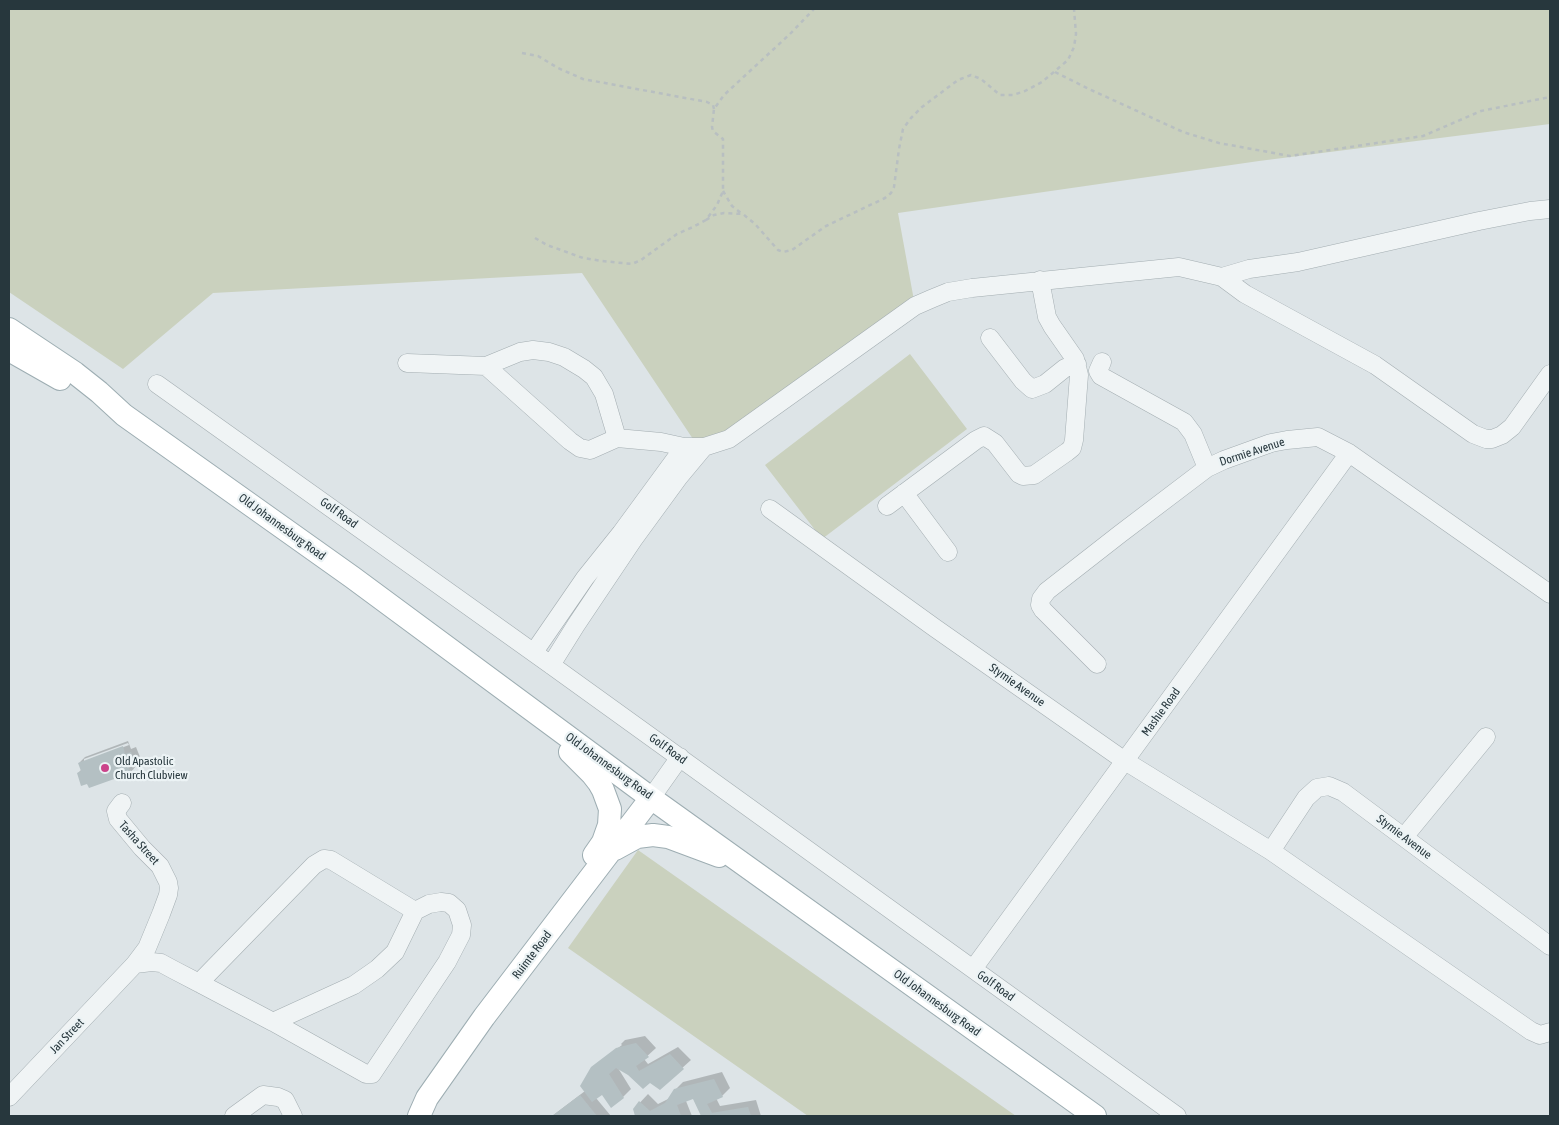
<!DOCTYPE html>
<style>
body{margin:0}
#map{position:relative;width:1559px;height:1125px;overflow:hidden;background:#dde4e7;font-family:"Asap Condensed",sans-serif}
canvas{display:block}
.frame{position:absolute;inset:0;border:10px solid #27373d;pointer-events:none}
</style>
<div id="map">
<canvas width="1559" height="1125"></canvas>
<div class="frame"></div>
</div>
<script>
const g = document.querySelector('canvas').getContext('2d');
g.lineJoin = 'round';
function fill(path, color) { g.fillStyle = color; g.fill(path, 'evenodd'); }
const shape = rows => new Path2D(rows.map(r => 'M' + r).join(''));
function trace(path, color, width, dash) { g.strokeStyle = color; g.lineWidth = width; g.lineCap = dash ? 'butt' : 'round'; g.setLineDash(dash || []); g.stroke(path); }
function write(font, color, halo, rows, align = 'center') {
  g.font = font + ' "Asap Condensed",sans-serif'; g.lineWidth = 4.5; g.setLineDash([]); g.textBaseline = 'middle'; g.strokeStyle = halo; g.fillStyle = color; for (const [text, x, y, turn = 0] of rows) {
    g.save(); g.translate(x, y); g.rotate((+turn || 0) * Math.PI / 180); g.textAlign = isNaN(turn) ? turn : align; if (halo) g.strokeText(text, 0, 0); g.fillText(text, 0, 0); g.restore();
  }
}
const green = shape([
 [9,9,1550,9,1550,124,1259,161,898,213,915,306,699,448,582,273,213,293,123,369,9,292],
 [910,354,967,429,822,539,765,465],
 [638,850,1016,1116,808,1116,568,948]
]);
const shadow = shape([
 [128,741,131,749,136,747,140,757,135,762,136,766,131,772,90,787,78,773,82,769,79,763,85,757],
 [128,743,129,745,84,762,84,759],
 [645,1036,656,1048,644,1059,648,1064,678,1047,691,1060,660,1088,650,1082,618,1068,631,1089,623,1097,602,1093,596,1098,611,1116,552,1116,585,1091,596,1064,622,1045,621,1044,625,1040],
 [722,1072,730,1088,722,1096,716,1098,720,1106,756,1100,761,1116,702,1116,693,1098,686,1101,692,1116,634,1116,636,1114,634,1109,648,1094,658,1104,670,1098,675,1090,683,1082]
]);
const building = shape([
 [123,746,125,754,131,752,135,763,128,766,131,773,89,788,87,784,81,786,77,773,81,771,78,763],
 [636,1043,649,1057,636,1066,639,1071,670,1054,684,1069,660,1090,650,1083,643,1089,628,1075,616,1068,609,1074,624,1098,611,1108,602,1095,592,1102,580,1086,591,1067,616,1048],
 [714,1079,723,1097,707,1104,712,1113,748,1107,751,1116,701,1116,693,1099,677,1105,681,1116,635,1116,633,1109,639,1101,650,1111,665,1103,674,1089],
 [580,1095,597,1116,552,1116]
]);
const path = shape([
 [522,53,538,56,558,68,583,79,707,102,713,105,714,109],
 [1055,72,1089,89,1183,132,1219,143,1290,156,1423,136,1481,111,1550,97],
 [723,191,732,206,741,213],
 [706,220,714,215,724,213,743,214,755,224,778,250,783,252,792,250,826,226,885,198,891,193,894,187,899,149,903,129,911,118,922,107,958,80,971,75,981,79,1000,95,1013,95,1025,91,1042,82,1068,60,1074,47,1076,34,1074,9],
 [535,238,547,245,583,258,602,261,632,264,641,260,677,234,693,227,706,220,717,205,723,191,723,139,713,131,712,127,714,109,724,95,790,34,814,9]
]);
const minor = shape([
 [1222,277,1249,269,1298,262,1479,221,1530,211,1550,209],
 [990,338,1023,381,1032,389,1045,384,1065,368,1077,364],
 [1102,362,1098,371,1101,376,1184,422,1193,434,1207,468],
 [407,363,486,366,520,352,533,350,549,352,564,357,584,369,594,377,604,394,617,438],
 [486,366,570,441,580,448,590,450,617,438,661,442,684,447,704,447,729,439,915,306,931,299,948,292,972,288,1179,267,1222,277,1245,294,1375,365,1473,434,1486,439,1492,439,1502,435,1512,427,1550,374],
 [157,384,551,665,1177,1116],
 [904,493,948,552],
 [887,506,976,440,984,436,995,443,1019,474,1023,476,1034,475,1067,452,1072,448,1074,440,1079,375,1075,359,1052,326,1047,317,1040,280],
 [770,509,935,628,1125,761,1271,851,1531,1031,1540,1035,1550,1032],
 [534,652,585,578,621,533,684,447],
 [1097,664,1043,610,1040,605,1041,599,1047,591,1120,534,1207,468,1224,460,1271,443,1287,440,1318,437,1349,453,1550,594],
 [551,665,576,625,633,540,679,477,704,447],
 [651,798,680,757],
 [122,803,116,811,118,819,142,848,160,866,168,882,169,888,168,895,161,914,147,948,135,964],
 [1404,837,1486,737],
 [1271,851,1306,798,1317,788,1329,786,1343,792,1550,946],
 [973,969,1349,453],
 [273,1022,354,985,377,969,395,952,415,911],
 [9,1097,135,964,152,962,161,963,174,970,199,983,237,1003,273,1022,366,1074,372,1074,447,962,461,935,462,925,457,910,449,903,441,902,429,904,415,911,331,860,324,859,314,865,199,983],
 [234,1116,263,1095,278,1097,285,1100,293,1116]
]);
const major = shape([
 [9,329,75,373,99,392,124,415,352,577,651,798,1095,1116],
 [9,350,60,379],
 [570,752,592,774,599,783,603,790,610,809,609,825,603,842,594,855],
 [615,849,637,837,653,835,668,837,719,856],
 [419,1116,427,1098,484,1017,651,798]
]);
const markers = [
 [105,768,5,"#cb438a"]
];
const streetNames = [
 ["Dormie Avenue",1252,452,-18],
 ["Golf Road",339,513,36],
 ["Old Johannesburg Road",282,527,36],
 ["Stymie Avenue",1017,685,35],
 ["Mashie Road",1161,712,-54],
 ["Golf Road",668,749,36],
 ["Old Johannesburg Road",609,766,36],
 ["Stymie Avenue",1404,837,37],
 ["Tasha Street",139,843,48],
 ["Ruimte Road",532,955,-53],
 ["Golf Road",996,986,36],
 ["Old Johannesburg Road",937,1003,36],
 ["Jan Street",67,1036,-46]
];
const poiNames = [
 ["Old Apastolic",115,761],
 ["Church Clubview",115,775]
];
fill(green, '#cad1be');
fill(shadow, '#0003');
fill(building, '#b4c0c3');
trace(minor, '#a3adb1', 19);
trace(major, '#9dadb2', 24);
trace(path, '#b8bfc1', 2.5, [4, 4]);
trace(minor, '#f0f4f5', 18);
trace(major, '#fff', 22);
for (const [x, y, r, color] of markers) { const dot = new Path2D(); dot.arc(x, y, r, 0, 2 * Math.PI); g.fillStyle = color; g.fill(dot); trace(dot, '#ecf3f5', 2); }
write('12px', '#27373d', '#ecf3f5', streetNames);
write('12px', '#27373d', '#ecf3f5', poiNames, 'left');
</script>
